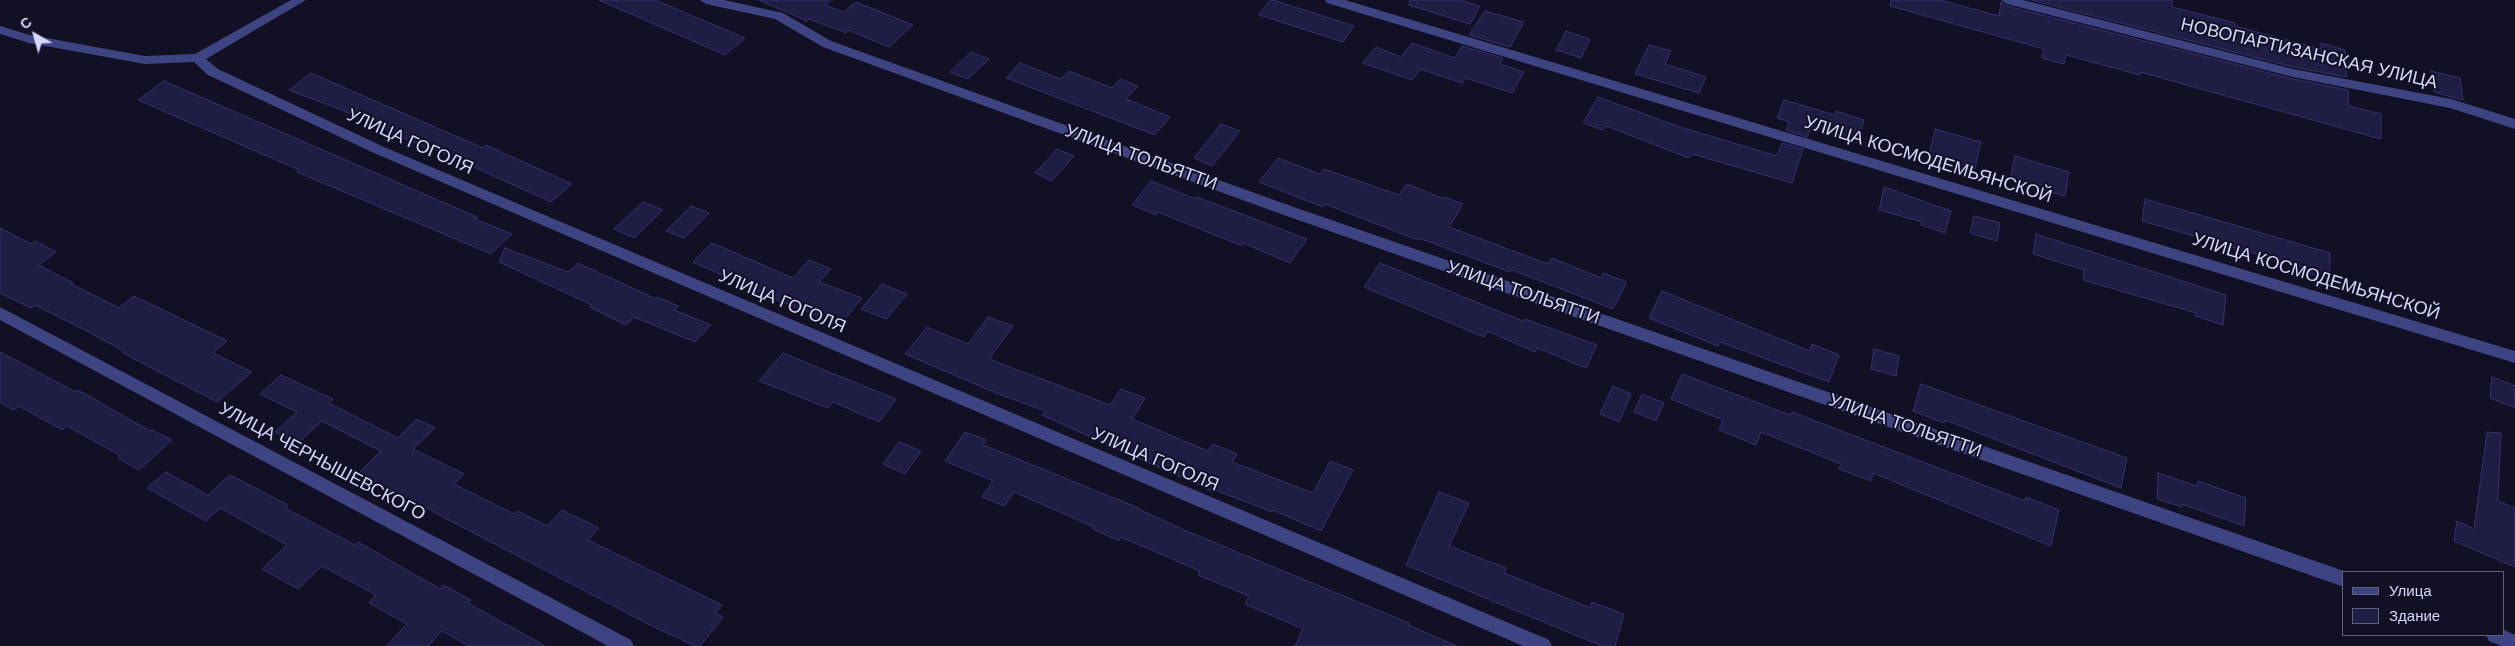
<!DOCTYPE html>
<meta charset="utf-8">
<style>
body{margin:0}
#map{position:relative;width:2515px;height:646px;overflow:hidden;background:#111025;font-family:Helvetica,sans-serif}
canvas{display:block}
.legend{position:absolute;left:2342px;top:571px;width:162px;height:65px;box-sizing:border-box;background:#111025;border:1px solid #60607b;margin:0;padding:6px 9px;list-style:none;font-size:15px;color:#d6d7fd}
.legend li{display:flex;align-items:center;gap:10px;height:25px}
.legend b{width:25px;border:1px solid #60607b}
.north{position:absolute;left:10px;top:10px;width:50px;height:50px;-webkit-text-stroke:4px #111025;paint-order:stroke;rotate:322deg;font-size:14px;font-weight:700;line-height:20px;text-align:center;color:#d6d7fd}
.north::after{content:'';display:block;margin:auto;width:18px;height:22px;background:#d6d7fd;clip-path:polygon(50% 0,100% 100%,50% 72%,0 100%)}
</style>
<div id="map">
<canvas width="2515" height="646"></canvas>
<ul class="legend">
<li><b style="height:6px;background:#3e4481"></b>Улица</li>
<li><b style="height:14px;background:#201d45"></b>Здание</li>
</ul>
<div class="north">С</div>
</div>
<script>
const g = document.querySelector('canvas').getContext('2d');
g.lineJoin = 'round';
function fill(path, color) { g.fillStyle = color; g.fill(path, 'evenodd'); }
const shape = rows => new Path2D(rows.map(r => 'M' + r).join(''));
function trace(path, color, width, dash) { g.strokeStyle = color; g.lineWidth = width; g.lineCap = dash ? 'butt' : 'round'; g.setLineDash(dash || []); g.stroke(path); }
function write(font, color, halo, rows, align = 'center') {
  g.font = font + ' Helvetica,sans-serif'; g.lineWidth = 4; g.setLineDash([]); g.textBaseline = 'middle'; g.strokeStyle = halo; g.fillStyle = color; for (const [text, x, y, turn = 0] of rows) {
    g.save(); g.translate(x, y); g.rotate((+turn || 0) * Math.PI / 180); g.textAlign = isNaN(turn) ? turn : align; if (halo) g.strokeText(text, 0, 0); g.fillText(text, 0, 0); g.restore();
  }
}
const building = shape([
 [599,0,655,0,745,38,725,55,599,0],
 [759,0,831,0,825,5,844,12,856,2,913,25,889,47,848,30,846,33,809,19,807,21,759,0],
 [1270,0,1273,0,1354,26,1343,42,1259,15,1270,0],
 [1410,0,1459,0,1480,6,1470,24,1409,5,1410,0],
 [1891,0,1940,0,1999,16,2001,2,2007,6,2293,79,2348,90,2349,106,2381,114,2381,139,2140,72,2140,75,2066,55,2064,64,2042,58,2044,49,1890,6,1891,0],
 [2031,0,2172,0,2172,7,2235,23,2235,26,2321,49,2321,43,2345,50,2347,77,2293,67,2031,0],
 [1485,11,1524,22,1510,47,1469,35,1485,11],
 [1566,31,1590,39,1581,58,1556,50,1566,31],
 [1412,43,1455,58,1462,46,1503,58,1500,64,1524,72,1512,93,1466,78,1462,83,1420,69,1412,80,1363,63,1376,47,1401,57,1412,43],
 [1649,45,1671,51,1665,64,1706,77,1699,93,1635,74,1649,45],
 [971,52,989,59,968,79,950,72,971,52],
 [1020,63,1061,79,1069,71,1112,88,1120,79,1138,86,1126,99,1170,117,1155,135,1006,78,1020,63],
 [2431,71,2460,78,2463,100,2434,92,2431,71],
 [311,73,483,148,486,145,572,184,551,202,432,148,430,150,342,110,289,90,311,73],
 [164,81,477,217,475,219,512,234,491,254,297,172,299,170,138,100,164,81],
 [1598,97,1677,126,1777,156,1782,143,1803,149,1792,183,1692,154,1689,158,1606,126,1603,130,1583,123,1598,97],
 [1784,100,1835,115,1836,111,1864,120,1857,141,1811,127,1807,137,1786,130,1789,122,1777,118,1784,100],
 [1221,124,1240,131,1212,166,1194,158,1221,124],
 [1935,129,1981,142,1975,169,1929,155,1935,129],
 [1057,149,1074,156,1052,181,1035,173,1057,149],
 [2015,156,2069,172,2065,196,2010,180,2015,156],
 [1278,158,1320,174,1324,169,1399,195,1407,184,1444,199,1445,197,1463,204,1449,227,1548,264,1552,258,1601,278,1603,273,1627,282,1613,309,1512,270,1510,272,1419,238,1418,240,1325,204,1323,207,1259,182,1278,158],
 [1151,181,1195,199,1197,197,1307,239,1290,263,1243,243,1242,246,1158,212,1156,215,1132,205,1151,181],
 [1884,187,1951,211,1945,233,1921,225,1922,222,1879,210,1884,187],
 [2145,199,2330,253,2330,280,2308,273,2308,269,2142,221,2145,199],
 [643,202,663,210,634,238,614,229,643,202],
 [691,206,709,213,684,238,666,231,691,206],
 [1974,216,2000,223,1997,241,1970,233,1974,216],
 [0,228,31,244,35,241,56,252,39,265,73,283,71,284,119,308,134,296,227,341,213,353,252,372,217,402,123,353,125,352,89,332,35,305,31,308,0,293,0,228],
 [2036,234,2226,295,2223,325,2195,316,2196,313,2083,280,2084,270,2033,254,2036,234],
 [712,243,793,278,809,260,831,269,819,282,862,298,840,325,775,299,693,262,712,243],
 [505,248,568,272,578,263,656,299,657,297,678,306,674,310,711,325,695,342,634,317,626,325,590,307,592,305,499,262,505,248],
 [1380,263,1523,321,1525,319,1597,345,1586,368,1537,348,1535,352,1487,331,1484,337,1364,287,1380,263],
 [882,284,907,294,886,319,861,309,882,284],
 [1662,291,1810,351,1812,344,1839,355,1829,382,1720,342,1718,346,1649,318,1662,291],
 [988,317,1013,326,989,359,1110,405,1121,389,1145,398,1132,419,1208,451,1213,444,1237,454,1232,462,1313,493,1330,461,1353,470,1321,531,1273,510,1272,512,1215,490,1214,492,1042,415,1045,411,996,393,905,354,927,327,968,344,988,317],
 [1874,349,1899,356,1896,376,1871,369,1874,349],
 [0,352,76,392,78,390,150,431,152,430,172,440,139,470,118,458,121,456,67,426,62,430,19,406,14,410,0,403,0,352],
 [783,353,829,372,896,399,879,422,833,402,828,408,759,381,783,353],
 [1682,374,1790,415,1792,412,2025,501,2026,497,2059,510,2051,546,1873,473,1871,481,1839,469,1841,464,1761,432,1756,445,1719,430,1723,420,1671,399,1682,374],
 [281,375,333,399,329,403,398,438,417,419,435,428,413,449,464,474,454,484,514,514,517,511,547,526,562,510,599,528,588,540,722,605,715,613,723,617,700,646,695,646,650,625,359,473,381,451,322,421,297,444,275,432,297,412,260,394,281,375],
 [2492,377,2515,386,2515,408,2490,398,2492,377],
 [1921,384,2127,458,2121,488,1945,420,1944,423,1913,411,1921,384],
 [1613,386,1631,394,1619,422,1600,414,1613,386],
 [1642,394,1664,403,1656,421,1634,412,1642,394],
 [965,432,986,440,983,445,1139,508,1138,509,1189,532,1409,623,1408,625,1457,646,1295,646,1303,629,1245,604,1249,596,1198,575,1200,571,1121,537,1119,541,1093,529,1094,527,1014,492,1004,506,982,497,993,481,945,461,965,432],
 [2487,432,2501,433,2498,501,2515,508,2515,567,2454,541,2457,521,2474,529,2487,432],
 [899,442,921,451,905,474,883,464,899,442],
 [166,472,208,495,230,475,288,505,285,508,355,545,358,542,440,589,443,585,471,600,468,603,545,646,469,646,442,631,428,646,386,646,407,624,369,603,376,595,322,566,298,589,262,569,287,545,220,508,206,521,147,488,166,472],
 [2158,473,2197,486,2198,481,2246,498,2244,526,2182,504,2182,507,2157,499,2158,473],
 [1439,492,1469,503,1449,546,1506,568,1504,573,1591,608,1592,602,1624,614,1615,646,1603,646,1587,640,1406,565,1439,492]
]);
const minor = shape([
 [291,0,306,0,206,59,218,69,384,147,1549,640,1552,646,1523,646,374,153,208,75,194,62,145,64,29,43,0,34,0,26,30,35,145,56,195,54,291,0],
 [700,0,724,0,783,13,831,41,1291,206,2344,571,2347,572,2344,572,2344,587,1281,214,823,47,775,19,706,4,700,0],
 [1325,0,1345,0,2515,351,2515,363,1327,3,1325,0],
 [2001,0,2023,0,2293,69,2451,99,2515,119,2515,129,2450,108,2293,77,2007,4,2001,0],
 [0,307,631,640,634,646,608,646,0,320,0,307],
 [2504,630,2515,635,2515,646,2502,646,2489,641,2486,635,2504,635,2504,630]
]);
const streetNames = [
 ["НОВОПАРТИЗАНСКАЯ УЛИЦА",2309,54,13],
 ["УЛИЦА ГОГОЛЯ",410,142,24],
 ["УЛИЦА ТОЛЬЯТТИ",1141,158,20],
 ["УЛИЦА КОСМОДЕМЬЯНСКОЙ",1928,160,17],
 ["УЛИЦА КОСМОДЕМЬЯНСКОЙ",2316,277,17],
 ["УЛИЦА ТОЛЬЯТТИ",1523,293,19],
 ["УЛИЦА ГОГОЛЯ",782,302,23],
 ["УЛИЦА ТОЛЬЯТТИ",1905,426,19],
 ["УЛИЦА ГОГОЛЯ",1155,460,23],
 ["УЛИЦА ЧЕРНЫШЕВСКОГО",322,462,28]
];
fill(building, '#201d45');
trace(building, '#35316f', 1);
fill(minor, '#3e4481');
write('18px', '#d6d7fd', '#111025', streetNames);
</script>
